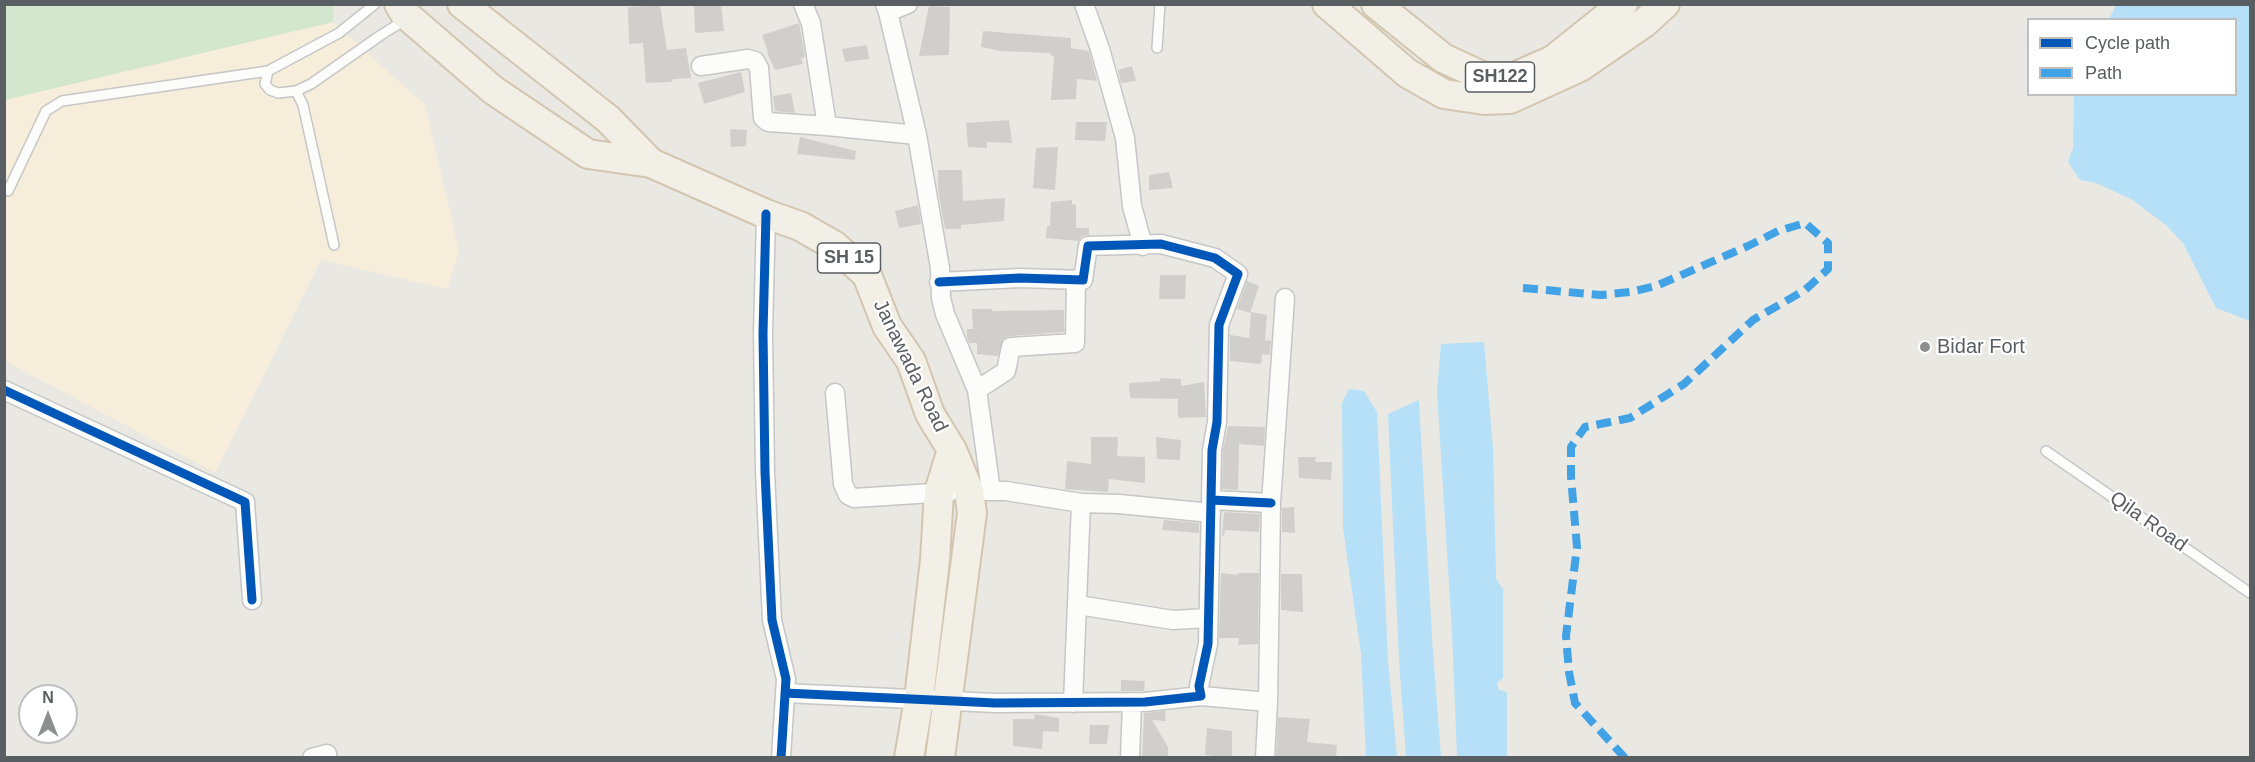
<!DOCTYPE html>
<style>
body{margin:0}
#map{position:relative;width:2255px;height:762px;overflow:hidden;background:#eae8e3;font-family:Arial,sans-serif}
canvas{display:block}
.frame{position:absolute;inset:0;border:6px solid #595e62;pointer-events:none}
.legend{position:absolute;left:2027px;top:18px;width:210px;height:78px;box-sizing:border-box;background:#fff;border:2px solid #bdbfc0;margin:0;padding:8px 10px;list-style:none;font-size:18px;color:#595e62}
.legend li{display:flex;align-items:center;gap:12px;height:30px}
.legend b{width:30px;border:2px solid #bdbfc0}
.north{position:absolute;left:18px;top:684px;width:60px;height:60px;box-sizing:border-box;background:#fff;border:2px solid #bdbfc0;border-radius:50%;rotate:0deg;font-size:16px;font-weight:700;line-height:24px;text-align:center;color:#595e62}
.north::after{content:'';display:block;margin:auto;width:21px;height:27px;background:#8c8e8f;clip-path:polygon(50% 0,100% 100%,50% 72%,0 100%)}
</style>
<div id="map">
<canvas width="2255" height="762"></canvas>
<div class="frame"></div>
<ul class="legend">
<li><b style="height:8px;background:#0057b8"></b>Cycle path</li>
<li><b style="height:8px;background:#42a2e6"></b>Path</li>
</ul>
<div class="north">N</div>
</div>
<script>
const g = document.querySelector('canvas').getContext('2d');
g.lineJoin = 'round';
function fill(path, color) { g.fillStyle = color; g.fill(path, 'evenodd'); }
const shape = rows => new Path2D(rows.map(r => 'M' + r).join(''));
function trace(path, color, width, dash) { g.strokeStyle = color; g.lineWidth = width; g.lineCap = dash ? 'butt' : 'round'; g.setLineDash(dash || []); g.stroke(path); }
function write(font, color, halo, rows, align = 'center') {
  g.font = font + ' Arial,sans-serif'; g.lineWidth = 4.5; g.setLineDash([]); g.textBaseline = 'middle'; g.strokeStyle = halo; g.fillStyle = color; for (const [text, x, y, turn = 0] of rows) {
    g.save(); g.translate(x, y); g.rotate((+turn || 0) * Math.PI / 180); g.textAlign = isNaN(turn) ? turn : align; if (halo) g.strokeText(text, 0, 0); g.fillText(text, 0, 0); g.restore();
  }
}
const commercial = shape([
 [333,22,425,105,459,251,447,289,321,260,215,473,5,361,4,100]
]);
const green = shape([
 [4,5,334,5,333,22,5,100]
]);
const water = shape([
 [2116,5,2250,5,2250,321,2216,308,2183,243,2166,225,2131,199,2096,183,2080,180,2068,162,2073,148,2074,95,2236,94,2236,20,2109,19],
 [1484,342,1493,448,1496,579,1503,589,1503,678,1497,683,1499,690,1507,692,1507,757,1457,757,1452,632,1437,392,1441,344],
 [1349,389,1364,391,1377,412,1388,661,1397,757,1366,757,1361,654,1343,528,1342,403],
 [1419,400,1432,637,1441,757,1406,757,1399,660,1388,414]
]);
const building = shape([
 [694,4,721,4,724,31,695,33],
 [660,5,667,50,686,48,691,78,673,79,671,82,646,83,643,43,629,44,628,7],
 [929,6,950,7,949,55,919,56],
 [799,23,805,57,801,58,803,64,775,70,767,53,768,52,762,35],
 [983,31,1071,38,1071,48,1089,51,1097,81,1077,79,1076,99,1051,100,1054,56,1050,55,1050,53,1001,51,981,47],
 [867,45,869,59,845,62,842,49],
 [1132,66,1136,81,1121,83,1118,70],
 [741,72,745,92,704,104,698,83],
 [791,93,795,113,775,111,773,96],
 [1009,120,1012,143,987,142,987,148,968,147,966,123],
 [1076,122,1107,122,1105,141,1075,140],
 [730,129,747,130,746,146,731,147],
 [800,137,856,151,855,160,797,154],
 [1058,147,1055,190,1033,188,1036,148],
 [938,170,962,170,963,201,1005,198,1004,221,961,225,961,229,945,229,938,189],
 [1169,172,1173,188,1149,190,1149,175],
 [1072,200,1072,204,1076,205,1076,228,1089,228,1089,235,1082,236,1078,241,1046,238,1047,226,1050,226,1051,202],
 [918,205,921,224,899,228,895,211],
 [1160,275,1186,275,1185,299,1159,299],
 [1247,281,1259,286,1250,313,1237,309],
 [972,309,992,309,992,311,1064,310,1064,332,1010,336,1003,339,998,356,977,354,977,343,969,343,967,337,967,329,973,329],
 [1251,312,1267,315,1265,340,1271,341,1270,355,1262,354,1261,364,1230,361,1230,335,1249,338],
 [1160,378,1181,379,1181,386,1204,382,1206,417,1178,418,1178,399,1130,398,1129,383,1160,381],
 [1228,426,1265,427,1264,446,1239,444,1238,490,1222,489,1223,451],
 [1091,437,1118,437,1117,456,1145,457,1145,483,1109,479,1108,492,1065,489,1067,461,1091,464],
 [1156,437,1181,440,1180,460,1157,459],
 [1298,457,1316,457,1315,462,1332,462,1331,480,1299,478],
 [1294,507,1295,533,1282,532,1282,508],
 [1224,512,1260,514,1259,532,1225,530,1224,536,1222,535],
 [1164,520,1199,523,1199,533,1162,530],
 [1221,573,1238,575,1238,573,1259,573,1258,644,1238,645,1239,638,1219,638],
 [1281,574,1302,574,1303,612,1281,610],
 [1121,680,1145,681,1144,691,1121,691],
 [1165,711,1166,721,1152,720,1168,747,1168,758,1142,758,1144,713],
 [1035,714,1059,718,1059,732,1043,731,1042,749,1013,746,1013,719,1034,719],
 [1278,717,1310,719,1307,742,1337,745,1336,758,1276,758],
 [1090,725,1109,725,1107,744,1089,744],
 [1207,728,1232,731,1232,758,1205,755]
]);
const service = shape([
 [1157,48,1160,4],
 [268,71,265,84,270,90,278,93,296,91,311,84,381,35,397,25,404,16],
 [296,91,303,105,334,245],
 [8,191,46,111,62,101,268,71,339,33,375,4],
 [2046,451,2250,593]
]);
const minor = shape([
 [803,4,811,23,827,126],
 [885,4,888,12,917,135,940,268,941,298,945,314,977,390,991,491],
 [1084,4,1100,49,1125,138,1132,206,1143,246],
 [888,12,908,4],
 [701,66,748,59,755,61,759,68,763,118,768,122,827,126,917,135],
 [766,214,763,333,765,472,772,620,786,679,781,758],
 [939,282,1020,278,1083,280,1088,246,1161,244,1215,258,1238,274,1219,325,1217,422,1212,450,1211,500],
 [4,390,245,502,252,600],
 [977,390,1006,371,1011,347,1075,343,1076,279],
 [835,393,843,484,848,495,854,498,949,492],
 [980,491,1006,491,1081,503,1119,504,1211,513],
 [1078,605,1173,620,1208,618],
 [785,693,995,703,1145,702,1201,696,1199,686,1208,644,1211,500,1271,503],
 [1201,696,1268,702,1265,758],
 [1268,702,1271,503,1285,298],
 [1073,703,1081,503],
 [312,758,327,754],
 [1130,758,1132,702]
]);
const primary = shape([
 [399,4,405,14,493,90,588,154,651,163,766,214,800,226,835,246,867,275,887,326,911,361,930,414,952,450,969,491,972,513,940,758],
 [462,4,608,119,651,163],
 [1327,4,1407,73,1444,94,1484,100,1510,99,1580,67,1644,23,1665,4],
 [1376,4,1443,58,1484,77,1514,77,1553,60,1623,4],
 [909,758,919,699,935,560,939,492,952,450]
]);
const quiet = shape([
 [1523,288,1601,295,1630,292,1656,286,1748,246,1778,231,1805,223,1828,243,1828,269,1805,290,1753,320,1684,384,1630,418,1585,427,1571,447,1571,477,1577,547,1566,636,1569,672,1575,703,1625,758]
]);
const cycleway = shape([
 [766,214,763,333,765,472,772,620,786,679,781,758],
 [939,282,1020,278,1083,280,1088,246,1161,244,1215,258,1238,274,1219,325,1217,422,1212,450,1211,500],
 [4,390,245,502,252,600],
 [785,693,995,703,1145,702,1201,696,1199,686,1208,644,1211,500,1271,503]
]);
const markers = [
 [1925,347,6,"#8c8e8f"]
];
const shields = [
 [1500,77,69],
 [849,258,63]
];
const shieldNames = [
 ["SH122",1500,77],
 ["SH 15",849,258]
];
const poiNames = [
 ["Bidar Fort",1937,347]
];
const streetNames = [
 ["Janawada Road",910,366,64],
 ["Qila Road",2148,522,35]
];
fill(commercial, '#f6edda');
fill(green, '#d2e7cd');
fill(water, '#b5e0f7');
fill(building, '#d0cfcc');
trace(service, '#c6c6c6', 12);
trace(minor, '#c6c6c6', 21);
trace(primary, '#d3c6b0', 32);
trace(service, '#fcfcfb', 9);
trace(minor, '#fcfcfb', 18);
trace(primary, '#f2efe6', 28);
trace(quiet, '#42a2e6', 8, [15, 8]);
trace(cycleway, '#0057b8', 9);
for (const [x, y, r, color] of markers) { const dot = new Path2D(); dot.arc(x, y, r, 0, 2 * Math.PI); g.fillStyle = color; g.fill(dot); trace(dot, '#fff', 2); }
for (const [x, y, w] of shields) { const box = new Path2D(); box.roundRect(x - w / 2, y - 15, w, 30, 4.5); g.fillStyle = '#fff'; g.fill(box); trace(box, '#595e62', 1.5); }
write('bold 18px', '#595e62', null, shieldNames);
write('20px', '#595e62', '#fff', poiNames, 'left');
write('20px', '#595e62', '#fff', streetNames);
</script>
